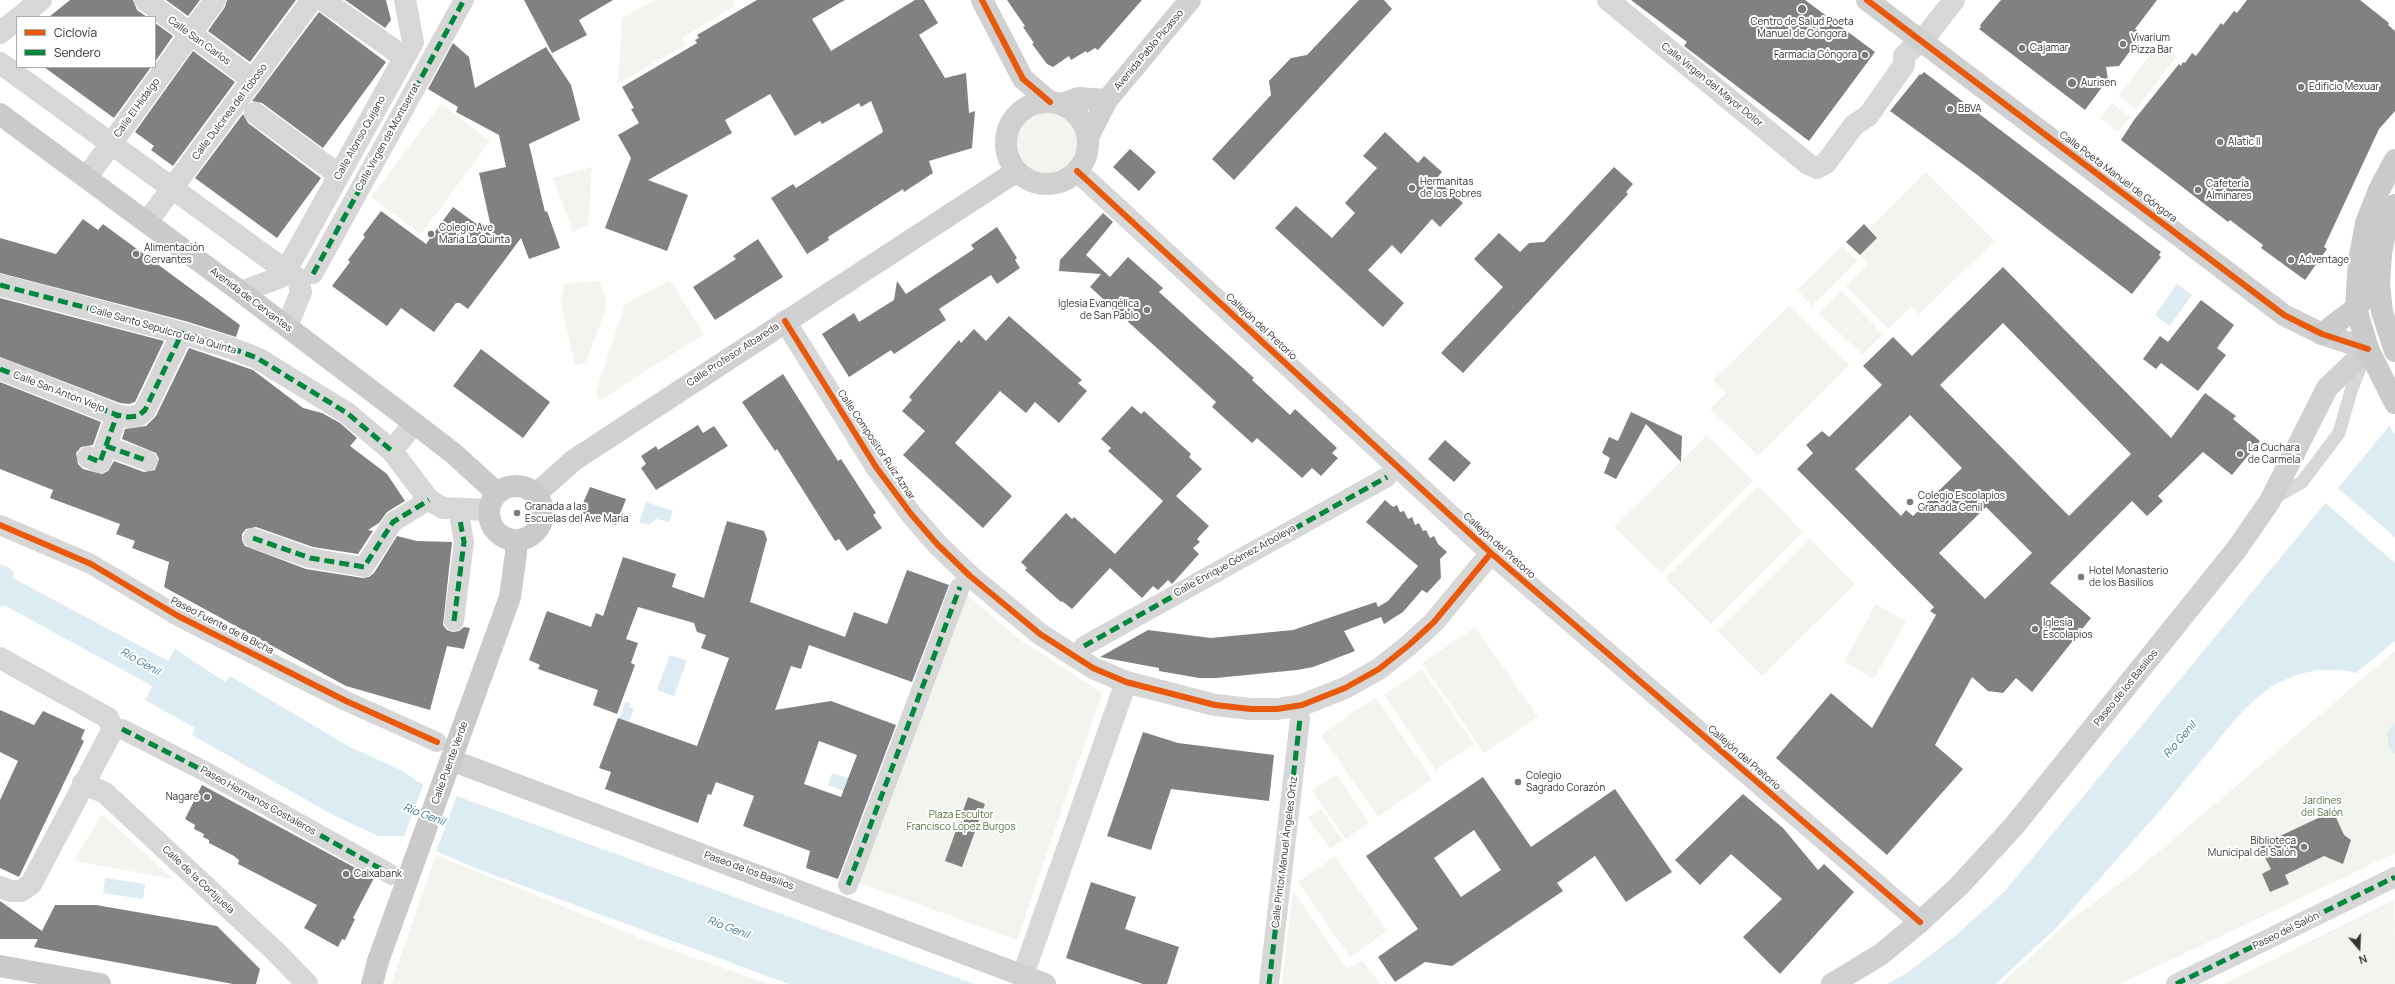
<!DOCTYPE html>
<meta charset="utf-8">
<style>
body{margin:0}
#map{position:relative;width:2395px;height:984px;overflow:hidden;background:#fff;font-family:Manrope,sans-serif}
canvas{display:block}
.legend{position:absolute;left:16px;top:16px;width:140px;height:52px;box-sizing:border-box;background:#fff;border:1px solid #adadad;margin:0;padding:5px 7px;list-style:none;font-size:12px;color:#333}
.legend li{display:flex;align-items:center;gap:8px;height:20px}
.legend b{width:20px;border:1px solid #adadad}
.north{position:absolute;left:2339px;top:928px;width:40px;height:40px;-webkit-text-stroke:3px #fff;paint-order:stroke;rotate:161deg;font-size:11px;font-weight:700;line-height:16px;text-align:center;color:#333}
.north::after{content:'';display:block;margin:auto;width:14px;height:18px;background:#333;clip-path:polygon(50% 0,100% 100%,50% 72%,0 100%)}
</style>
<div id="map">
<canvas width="2395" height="984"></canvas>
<ul class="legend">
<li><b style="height:5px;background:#e8590c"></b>Ciclovía</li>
<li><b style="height:5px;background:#00873e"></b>Sendero</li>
</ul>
<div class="north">N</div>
</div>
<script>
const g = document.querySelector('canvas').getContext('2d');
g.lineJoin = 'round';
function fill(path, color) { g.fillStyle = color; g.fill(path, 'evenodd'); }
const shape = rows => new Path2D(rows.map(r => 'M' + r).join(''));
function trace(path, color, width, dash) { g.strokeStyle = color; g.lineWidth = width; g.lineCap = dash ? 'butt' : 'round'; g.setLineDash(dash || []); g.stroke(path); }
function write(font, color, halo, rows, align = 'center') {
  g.font = font + ' Manrope,sans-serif'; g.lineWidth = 4; g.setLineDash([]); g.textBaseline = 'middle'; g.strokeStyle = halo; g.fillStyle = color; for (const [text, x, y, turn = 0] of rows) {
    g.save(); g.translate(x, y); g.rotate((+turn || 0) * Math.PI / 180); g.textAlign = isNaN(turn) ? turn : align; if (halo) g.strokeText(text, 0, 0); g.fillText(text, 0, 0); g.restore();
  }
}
const green = shape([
 [655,0,734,0,735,6,682,38,685,45,618,84,622,18],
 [2160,43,2177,56,2136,109,2118,96],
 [2112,103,2130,117,2118,132,2100,118],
 [441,104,490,141,421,234,371,197],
 '1017 142a31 31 0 1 1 62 0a31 31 0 1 1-62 0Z',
 [592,167,588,225,573,232,553,178],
 [1926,172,1995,241,1919,314,1911,307,1888,329,1846,286,1868,264,1860,255,1877,238,1869,229],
 [1842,246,1857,261,1812,306,1797,290],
 [670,280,704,334,599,401,596,391,625,304],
 [599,281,606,300,605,311,586,362,575,365,560,300,564,289,563,284],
 [1841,291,1883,334,1862,355,1819,313],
 [1789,306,1849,365,1758,456,1710,409,1726,393,1713,380],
 [1707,435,1753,481,1661,573,1614,527],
 [1758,486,1803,532,1711,624,1665,578],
 [1809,538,1855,584,1762,676,1717,630],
 [952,582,1019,639,1102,693,1017,940,844,877],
 [1876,604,1906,621,1874,679,1844,662],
 [1475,627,1538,717,1484,753,1422,663],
 [2395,651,2395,853,2120,984,2001,984,2070,920,2130,876],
 [1422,669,1474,744,1436,770,1384,695],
 [1375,697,1432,779,1378,817,1321,735],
 [1336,774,1369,822,1346,839,1312,791],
 [1321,809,1343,840,1330,849,1308,818],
 [102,814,173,879,74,861],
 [436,855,660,946,769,984,391,984],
 [1335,856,1387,931,1350,957,1298,882],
 [1293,891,1347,969,1362,960,1380,984,1282,984],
 [2394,900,2395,984,2224,984]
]);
const water = shape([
 [2177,284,2192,295,2170,326,2155,315],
 [2395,419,2395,641,2356,673,2343,670,2318,670,2299,674,2275,684,2255,699,2237,717,2164,806,2056,928,1999,981,1995,984,1887,984,1907,973,1955,936,2005,891],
 [646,502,673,511,669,522,656,519,649,525,639,522],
 [0,564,10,568,14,573,13,578,168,661,175,649,225,682,230,676,350,747,403,771,418,782,974,984,789,984,475,868,402,836,378,836,333,815,192,735,195,728,145,700,152,686,4,605,0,608],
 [670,655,687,661,674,696,657,690],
 [625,702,630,703,629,707,634,709,626,731,616,728],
 [2395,723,2395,754,2390,749,2387,737,2388,732],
 [832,773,854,780,849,793,828,785],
 [105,878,145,884,143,899,103,893]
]);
const pier = shape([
 [2395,417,2395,435,2388,423],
 [2335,486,2395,537,2395,563,2323,501],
 [424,783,457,795,436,852,403,839]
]);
const building = shape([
 [70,0,133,0,137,10,147,17,49,17],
 [166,0,200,0,188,16],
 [227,0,296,0,250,62,208,31,225,7],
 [345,0,386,0,391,20,385,28],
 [524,0,613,0,579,20,587,35,552,53],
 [757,0,845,0,812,19,831,51,915,0,924,0,938,23,919,35,945,78,966,73,969,113,975,111,972,148,929,161,933,173,904,192,903,189,828,237,829,240,807,254,771,198,793,184,796,188,883,132,882,128,871,101,861,107,859,103,822,124,820,121,795,136,770,94,725,120,732,133,648,180,688,195,667,251,605,228,631,158,618,135,639,123,631,109,634,108,622,87,697,43,695,40,699,38,697,35],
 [1007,0,1142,0,1098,50,1095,48,1087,53,1086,51,1071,60,1069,56,1053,67,1047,64,1032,44,1034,43,1023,27,1025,26],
 [1359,0,1384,0,1392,9,1234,180,1212,159,1271,95,1269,81,1291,58,1307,55],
 [1631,0,1805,0,1875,52,1809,141,1684,46,1687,42],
 [2001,0,2157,0,2135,29,2142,35,2119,66,2106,67,2108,79,2085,110,1979,29,1981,27,1980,25],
 [2247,0,2360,0,2389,23,2388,25,2395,31,2395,111,2379,129,2324,247,2327,249,2305,280,2261,248,2263,245,2230,220,2228,222,2121,140,2134,120,2179,64,2181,66,2183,62,2185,63,2192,53,2196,56,2221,23,2223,25,2234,11,2237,13],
 [319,12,386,62,323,148,262,103,252,101],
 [155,23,173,36,155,62],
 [453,43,469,57,475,88,546,47,571,85,580,120,529,144,545,212,547,211,560,248,529,259,521,238,468,309,460,303,456,303,434,332,401,308,387,326,332,286,350,262,348,260,365,237,363,235,381,211,426,244,453,207,493,236,479,173,506,167,499,135,456,112,458,107,428,89],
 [193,51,235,82,173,166,151,150,154,146,135,132],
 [44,67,151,67,114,118],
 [1924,72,2161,252,2159,255,2161,257,2132,294,1976,174,1890,111,1920,74,1921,75],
 [243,114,248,123,321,178,277,238,195,178],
 [1385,132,1418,163,1424,156,1442,172,1436,179,1463,203,1440,227,1432,219,1401,254,1392,245,1368,270,1404,303,1383,327,1275,228,1296,206,1332,238,1355,213,1345,203,1377,168,1363,156],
 [1130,149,1156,172,1139,191,1113,167],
 [1614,167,1633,184,1626,192,1628,194,1463,373,1441,353,1503,287,1474,259,1499,233,1520,252,1529,243,1544,242],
 [1103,213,1113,222,1086,255,1110,277,1128,257,1163,288,1159,292,1254,378,1252,380,1290,415,1295,409,1337,448,1332,453,1338,458,1321,476,1312,468,1302,478,1257,438,1252,443,1212,407,1216,402,1090,287,1101,274,1059,271,1060,260],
 [83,219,98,230,103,224,240,325,236,337,185,321,0,273,0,238,56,254],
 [1864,224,1877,238,1860,255,1846,242],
 [997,227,1017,258,1015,260,1020,268,997,284,991,275,939,309,946,320,894,354,891,350,849,377,822,334,854,313,859,322,894,300,897,281,906,294,974,249,971,245],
 [758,239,783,277,715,320,693,287,736,259,733,256],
 [2003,267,2171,438,2205,393,2236,416,2233,419,2260,441,2232,475,2203,452,2158,496,2163,501,2147,516,2132,501,2050,583,2091,618,2032,692,2016,678,2003,693,1988,691,1972,677,1935,745,1963,769,1887,855,1776,758,1831,693,1872,728,1936,615,1930,611,1934,607,1797,469,1813,453,1806,445,1822,431,1829,437,1882,385,1863,366,1893,337,1912,356],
 [2003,323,2131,454,2069,516,1940,385],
 [1910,415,1962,468,1913,516,1906,510,1901,516,1855,469],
 [1986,507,2032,553,1985,599,1939,553],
 [0,298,164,341,135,402,129,404,120,403,0,357],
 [2201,300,2234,325,2217,348,2226,355,2198,391,2161,363,2156,369,2143,359,2160,336,2168,342],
 [1009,316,1082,380,1078,383,1087,391,1059,423,1035,402,1026,413,1000,391,955,443,1012,496,983,528,903,455,925,431,902,411,912,400,909,397,959,340,961,343,974,329,986,341],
 [189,348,253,370,303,408,322,413,340,423,357,438,350,446,387,474,405,501,387,512,379,523,368,530,373,531,358,554,313,547,256,527,246,529,242,534,242,540,245,546,306,569,363,578,369,577,374,573,397,536,417,541,452,542,443,625,447,630,453,632,459,631,464,627,470,628,464,649,447,646,430,710,346,686,164,587,169,562,132,548,135,541,116,534,120,524,50,498,53,490,0,469,0,382,101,422,93,445,81,447,76,453,78,464,83,469,102,474,108,471,114,461,144,472,155,470,159,459,156,453,122,439,125,429,146,426,156,416],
 [481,349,550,402,523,438,453,386],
 [783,374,838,461,841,459,876,513,873,515,882,528,847,551,839,539,835,541,777,449,775,451,742,402],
 [1132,406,1141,414,1144,411,1191,454,1189,457,1202,469,1176,496,1209,526,1197,539,1200,542,1193,548,1199,554,1172,584,1168,580,1158,590,1153,586,1142,598,1110,568,1072,609,1062,601,1061,602,1025,570,1027,568,1021,562,1066,513,1072,519,1074,517,1115,554,1163,501,1108,451,1111,448,1101,439],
 [1631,412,1682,436,1681,462,1646,424,1616,479,1604,473,1610,458,1602,453,1609,437,1618,441],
 [698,425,703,433,714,426,728,446,656,490,641,468,646,464,641,456,656,446,658,450],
 [1445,440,1471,463,1454,482,1428,459],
 [590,487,626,499,616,525,579,512],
 [1385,500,1393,507,1397,505,1400,512,1404,511,1408,519,1412,517,1415,525,1419,523,1423,531,1426,530,1430,538,1434,536,1438,544,1447,552,1440,559,1441,578,1427,593,1422,590,1403,612,1384,624,1381,617,1344,631,1355,651,1313,667,1297,670,1216,678,1199,678,1159,671,1159,668,1100,657,1148,630,1211,638,1293,630,1376,602,1378,607,1388,601,1418,566,1366,522],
 [727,521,764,531,767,539,750,602,845,637,854,612,887,624,907,570,949,585,912,682,809,645,801,669,791,666,775,710,831,701,896,725,838,879,806,868,810,851,743,826,754,796,716,782,711,795,708,794,698,823,605,789,611,772,599,768,618,718,697,746,729,658,701,648,706,635,697,632,694,623,638,607,626,639,638,643,631,663,635,665,617,714,593,705,598,690,538,669,540,665,529,660,547,611,591,627,596,613,603,616,623,557,676,574,672,587,704,598],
 [819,741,857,755,841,797,804,784],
 [0,710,34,725,43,711,85,730,81,739,84,741,19,877,0,868,0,800,18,761,0,752],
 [1143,732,1178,743,1274,755,1269,801,1171,789,1151,850,1107,836],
 [1483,777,1531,847,1615,789,1672,872,1626,902,1595,856,1557,883,1563,891,1452,966,1425,962,1395,982,1378,957,1418,929,1366,856],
 [1474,830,1501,870,1461,897,1434,858],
 [202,785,374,878,353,918,355,919,345,940,342,939,338,947,304,928,317,905,238,864,239,860,234,856,209,843,209,840,203,837,204,834,194,829,195,825,185,819],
 [1743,794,1783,828,1818,870,1824,864,1854,892,1780,974,1743,937,1782,899,1731,854,1700,885,1675,860],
 [968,797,985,804,962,867,945,861],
 [2333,811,2344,835,2351,840,2343,864,2324,856,2285,875,2289,884,2270,892,2262,874,2271,869,2259,846],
 [1091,882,1136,897,1125,929,1179,947,1167,984,1143,984,1066,958],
 [0,901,42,931,55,905,96,905,217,926,260,969,256,984,233,984,34,947,38,939,0,939]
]);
const service = shape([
 [2273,499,2302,482,2339,433,2351,391,2364,358]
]);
const pedestrian = shape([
 [313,274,464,0],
 [106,446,148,461],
 [0,525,91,564,178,616,346,701,437,742],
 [253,538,310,558,364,567,393,522,429,500],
 [454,621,464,542,460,520],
 [1084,646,1387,477],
 [122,729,208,773,392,875],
 [848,885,960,587],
 [1269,984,1300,719],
 [2176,984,2395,877]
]);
const minor = shape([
 [145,0,253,80],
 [323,0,404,57],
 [20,17,41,0],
 [0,33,17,19],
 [0,63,286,271],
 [255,113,339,175],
 [1077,171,1491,553,1920,922],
 [87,177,215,0],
 [147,222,312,0],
 [0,285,182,333,231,348,257,358,347,413,392,451,429,500,443,508,489,510],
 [785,321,876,467,911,514,937,544,970,576,1040,634,1093,668,1126,682,1215,705,1251,709,1277,709,1302,705,1345,688,1379,669,1409,645,1434,622,1491,553],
 [0,369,117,415,128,417,138,416,145,410,182,333],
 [392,451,414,423],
 [88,457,100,462,117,415],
 [0,658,108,718,111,725,111,733,31,884,21,891,11,891,0,887],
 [83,783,105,793,276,952,307,984],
 [1023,975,1126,682]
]);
const tertiary = shape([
 [1608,0,1808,164,1817,168,1826,163,1854,125,1868,116,1904,65,1904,56],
 [1907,53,1927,35,1954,0],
 [286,271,298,279,301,292,287,326],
 [241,292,281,277,293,258,413,42,405,0]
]);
const secondary = shape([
 [982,0,1023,79,1050,102],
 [1867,0,2284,315,2322,334,2368,349],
 '1006 143a41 41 0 1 1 82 0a41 41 0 1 1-82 0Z',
 [1061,104,1078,98,1107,100],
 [1088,137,1107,100,1190,0],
 [536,494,574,460,1017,171],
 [451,760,1045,984],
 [1832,984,1880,955,1920,922,1959,886,2014,826,2236,550,2270,501,2327,388,2368,349]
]);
const primary = shape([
 [0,114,241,292,414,423,453,453,497,493],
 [2395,160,2379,190,2366,223,2359,261,2356,308,2368,349,2395,403],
 [2395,205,2387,224,2381,253,2379,284,2382,312,2395,351],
 [2322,334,2356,308,2365,298],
 '489 513a27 27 0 1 1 54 0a27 27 0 1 1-54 0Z',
 [0,966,100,984],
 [372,984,378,961,510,597,516,553,516,540]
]);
const quiet = shape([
 [313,274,464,0],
 [0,285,182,333,231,348,257,358,347,413,392,451],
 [0,369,117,415,128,417,138,416,145,410,182,333],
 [106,446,148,461],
 [88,457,100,462,117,415],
 [253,538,310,558,364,567,393,522,429,500],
 [454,621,464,542,460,520],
 [1084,646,1387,477],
 [122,729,208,773,392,875],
 [848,885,960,587],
 [1269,984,1300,719],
 [2176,984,2395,877]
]);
const cycleway = shape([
 [982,0,1023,79,1050,102],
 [1867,0,2284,315,2322,334,2368,349],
 [1077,171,1491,553,1920,922],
 [785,321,876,467,911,514,937,544,970,576,1040,634,1093,668,1126,682,1215,705,1251,709,1277,709,1302,705,1345,688,1379,669,1409,645,1434,622,1491,553],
 [0,525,91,564,178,616,346,701,437,742]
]);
const markers = [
 [1802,9,5,"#7a7a7a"],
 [2123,44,4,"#7a7a7a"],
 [2022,48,4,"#7a7a7a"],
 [1865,55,4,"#7a7a7a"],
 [2072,83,5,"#7a7a7a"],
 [2301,87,4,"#7a7a7a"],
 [1950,109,4,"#7a7a7a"],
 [2220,142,4,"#7a7a7a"],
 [1412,188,4,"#7a7a7a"],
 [2198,190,4,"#7a7a7a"],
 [431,234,4,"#7a7a7a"],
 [136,254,4,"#7a7a7a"],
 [2291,260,4,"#7a7a7a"],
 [1147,310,4,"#7a7a7a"],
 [2240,454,4,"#7a7a7a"],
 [1910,502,4,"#7a7a7a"],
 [517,513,4,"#7a7a7a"],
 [2081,577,4,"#7a7a7a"],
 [2035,629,4,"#7a7a7a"],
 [1518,782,4,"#7a7a7a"],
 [207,797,4,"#7a7a7a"],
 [2304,847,4,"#7a7a7a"],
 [346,874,4,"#7a7a7a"]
];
const poiNames = [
 ["Centro de Salud Poeta",1802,22,"center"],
 ["Manuel de Góngora",1802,34,"center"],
 ["Vivarium",2131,38],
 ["Pizza Bar",2131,50],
 ["Cajamar",2030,48],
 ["Farmacia Góngora",1857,55,"right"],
 ["Aurisen",2081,83],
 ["Edificio Mexuar",2309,87],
 ["BBVA",1958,109],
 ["Alatic II",2228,142],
 ["Hermanitas",1420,182],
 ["de los Pobres",1420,194],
 ["Cafetería",2206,184],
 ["Alminares",2206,196],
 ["Colegio Ave",439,228],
 ["María La Quinta",439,240],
 ["Alimentación",144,248],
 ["Cervantes",144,260],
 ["Adventage",2299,260],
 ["Iglesia Evangélica",1139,304,"right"],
 ["de San Pablo",1139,316,"right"],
 ["La Cuchara",2248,448],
 ["de Carmela",2248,460],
 ["Colegio Escolapios",1918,496],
 ["Granada Genil",1918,508],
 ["Granada a las",525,507],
 ["Escuelas del Ave María",525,519],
 ["Hotel Monasterio",2089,571],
 ["de los Basilios",2089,583],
 ["Iglesia",2043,623],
 ["Escolapios",2043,635],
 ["Colegio",1526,776],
 ["Sagrado Corazón",1526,788],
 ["Nagare",199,797,"right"],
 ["Biblioteca",2296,841,"right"],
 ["Municipal del Salón",2296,853,"right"],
 ["Caixabank",354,874]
];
const streetNames = [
 ["Calle San Carlos",199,41,36],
 ["Avenida Pablo Picasso",1149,50,-50],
 ["Calle Virgen del Mayor Dolor",1712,85,39],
 ["Calle El Hidalgo",137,108,-54],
 ["Calle Dulcinea del Toboso",230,112,-53],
 ["Calle Virgen de Montserrat",388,137,-61],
 ["Calle Alonso Quijano",360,138,-61],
 ["Calle Poeta Manuel de Góngora",2118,177,37],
 ["Avenida de Cervantes",251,300,37],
 ["Callejón del Pretorio",1261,327,43],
 ["Calle Santo Sepulcro de la Quinta",163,330,16],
 ["Calle Profesor Albareda",733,355,-33],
 ["Calle San Antón Viejo",59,392,21],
 ["Calle Compositor Ruiz Aznar",876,445,56],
 ["Callejón del Pretorio",1499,546,42],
 ["Calle Enrique Gómez Arboleya",1235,561,-29],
 ["Paseo Fuente de la Bicha",222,626,27],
 ["Paseo de los Basilios",2126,688,-51],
 ["Callejón del Pretorio",1744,758,41],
 ["Calle Puente Verde",450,763,-70],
 ["Paseo Hermanos Costaleros",258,801,29],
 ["Calle Pintor Manuel Ángeles Ortiz",1285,852,-83],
 ["Paseo de los Basilios",749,871,20],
 ["Calle de la Cortijuela",198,880,43],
 ["Paseo del Salón",2286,931,-26]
];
const parkNames = [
 ["Jardines",2322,801],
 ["del Salón",2322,813],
 ["Plaza Escultor",961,815],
 ["Francisco López Burgos",961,827]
];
const waterNames = [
 ["Río Genil",140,662,30],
 ["Río Genil",2180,740,-49],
 ["Río Genil",424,815,21],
 ["Río Genil",728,928,21]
];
fill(green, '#f1f5ed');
fill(water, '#ddebf3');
fill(pier, '#fff');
fill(building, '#818181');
trace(service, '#d7d7d7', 13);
trace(pedestrian, '#d7d7d7', 20);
trace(minor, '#d7d7d7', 22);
trace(tertiary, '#d7d7d7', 22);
trace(secondary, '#d0d0d0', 22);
trace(primary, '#cacaca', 22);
trace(quiet, '#00873e', 5, [10, 5]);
trace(cycleway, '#e8590c', 6);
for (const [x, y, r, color] of markers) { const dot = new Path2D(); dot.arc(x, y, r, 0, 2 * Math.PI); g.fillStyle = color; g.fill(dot); trace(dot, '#fff', 1.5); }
write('10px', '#333', '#fff', poiNames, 'left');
write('10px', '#333', '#fff', streetNames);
write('10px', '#56703f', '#fff', parkNames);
write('italic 11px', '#3f7597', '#fff', waterNames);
</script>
